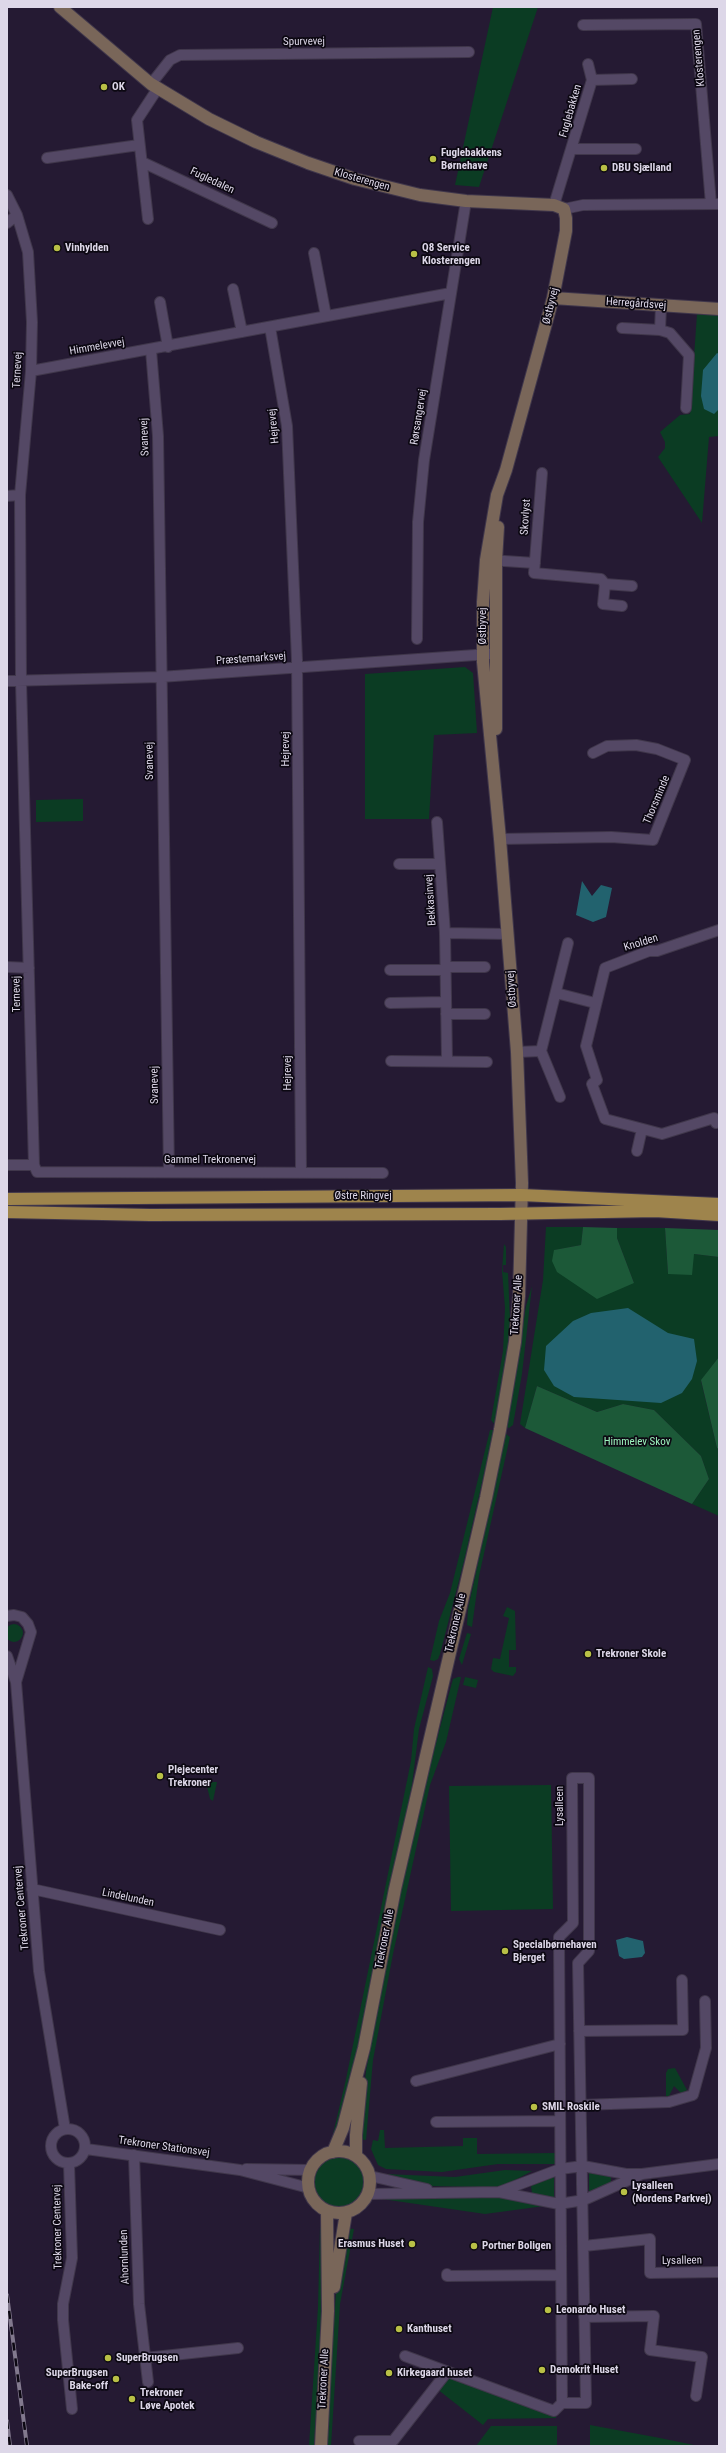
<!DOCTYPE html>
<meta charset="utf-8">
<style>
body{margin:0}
#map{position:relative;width:726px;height:2453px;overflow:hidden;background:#251a33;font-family:"Roboto Condensed",sans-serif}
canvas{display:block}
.frame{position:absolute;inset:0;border:8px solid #ddd7e8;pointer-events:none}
</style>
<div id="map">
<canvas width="726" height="2453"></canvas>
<div class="frame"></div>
</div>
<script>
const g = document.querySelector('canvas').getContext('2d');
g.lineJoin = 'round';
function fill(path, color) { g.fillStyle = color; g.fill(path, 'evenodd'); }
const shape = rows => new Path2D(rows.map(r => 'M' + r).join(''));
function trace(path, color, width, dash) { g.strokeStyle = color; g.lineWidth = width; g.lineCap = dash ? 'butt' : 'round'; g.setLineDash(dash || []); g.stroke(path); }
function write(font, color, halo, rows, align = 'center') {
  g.font = font + ' "Roboto Condensed",sans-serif'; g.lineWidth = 3.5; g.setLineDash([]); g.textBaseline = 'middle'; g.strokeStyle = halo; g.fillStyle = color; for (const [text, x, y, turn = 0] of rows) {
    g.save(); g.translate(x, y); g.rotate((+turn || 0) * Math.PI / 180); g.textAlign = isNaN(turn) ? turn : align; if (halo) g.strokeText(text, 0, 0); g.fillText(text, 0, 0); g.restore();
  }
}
const green = shape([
 [493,7,538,7,479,187,455,185],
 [697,314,719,315,719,436,709,437,702,523,658,457,665,448,665,442,660,432,680,415,690,414],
 [465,667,473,673,477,733,434,735,429,819,365,819,365,674],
 [83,799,83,821,36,822,36,800],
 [546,1227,583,1227,581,1245,555,1250,634,1283,617,1238,617,1228,665,1228,668,1274,694,1254,719,1257,719,1357,701,1381,717,1448,719,1449,719,1516,692,1504,709,1479,701,1456,654,1410,623,1404,597,1412,537,1386,525,1428,520,1424,543,1280],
 [504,1244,506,1247,506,1265,503,1265,503,1272,508,1273,510,1320,508,1347,495,1425,491,1420,503,1351,505,1308,502,1271],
 [532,1286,522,1374,513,1425,509,1428,507,1427,526,1306],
 [490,1430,494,1430,464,1561,440,1654,438,1659,434,1661,430,1660,439,1621,450,1593],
 [506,1434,510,1437,479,1576,472,1627,467,1625,468,1609],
 [507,1607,515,1611,516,1650,509,1650,509,1667,516,1667,516,1672,513,1676,494,1672,491,1669,493,1658,500,1659,509,1618,503,1616],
 '5 1633a9 9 0 1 1 18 0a9 9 0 1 1-18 0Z',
 [467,1633,471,1634,462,1665,459,1659],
 [428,1667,432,1669,433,1676,419,1729,412,1785,352,2080,337,2135,333,2134,346,2079,411,1761,414,1729],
 [458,1677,461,1677,446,1742,430,1785,393,1954,373,2060,366,2140,359,2139,366,2071,397,1907,422,1796,450,1690,453,1679],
 [465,1677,478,1680,476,1688,463,1685],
 [206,1782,217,1782,213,1801,210,1799],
 [551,1785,553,1909,451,1911,449,1786],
 [675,2068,687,2090,682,2094,674,2086,669,2096,666,2096,666,2073,668,2069],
 [380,2130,384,2130,385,2148,463,2146,463,2138,477,2138,477,2154,555,2153,555,2164,498,2164,442,2172,386,2169,378,2165,371,2149,373,2140,378,2141],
 '312 2181a26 26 0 1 1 52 0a26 26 0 1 1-52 0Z',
 [505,2170,532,2171,502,2187,477,2187,428,2186,385,2174,455,2177],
 [589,2171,611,2175,611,2184,589,2194],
 [554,2176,554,2199,532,2194,531,2185],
 [383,2196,514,2196,552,2205,485,2214,382,2199],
 [320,2227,324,2227,325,2266,314,2446,309,2446,318,2307],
 [346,2228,354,2229,340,2304,331,2446,325,2446,337,2279],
 [455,2378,556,2416,556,2418,488,2419,483,2425,437,2389,444,2380],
 [590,2425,660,2438,699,2446,590,2446],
 [491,2426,557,2426,557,2446,476,2446]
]);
const forest = shape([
 [583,1227,617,1228,617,1238,634,1283,597,1299,557,1272,552,1261,554,1250,581,1245],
 [665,1228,719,1230,719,1257,694,1254,692,1275,668,1274],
 [719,1357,719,1449,717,1448,701,1380],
 [537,1386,597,1412,623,1404,654,1410,701,1456,709,1479,692,1504,525,1428]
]);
const water = shape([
 [717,353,719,354,719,409,714,414,704,409,701,396,703,370],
 [582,881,592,896,601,885,612,888,606,917,593,922,576,915],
 [628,1308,668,1333,694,1339,697,1361,692,1379,682,1393,661,1403,574,1397,554,1386,544,1370,546,1346,573,1321,591,1313],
 [627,1937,643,1941,645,1953,642,1957,624,1959,619,1956,616,1940]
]);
const street = shape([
 [583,25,696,24,711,204],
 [588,64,592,80],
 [151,84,170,60,180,55,469,52],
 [573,149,636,149],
 [47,158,139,145],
 [142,162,272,223],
 [7,195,17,215,28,252,32,322,31,371,20,495,21,681,34,1165,37,1172,383,1173],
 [554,205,592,80,632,79],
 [564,209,583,205,719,204],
 [148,219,137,120,158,88],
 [7,223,17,215],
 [314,253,326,316],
 [233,289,242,332],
 [160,302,168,347],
 [270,327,287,426,297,660,301,1172],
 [622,328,660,330,670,333,689,355,686,408],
 [660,330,661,306],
 [151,350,158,436,169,1172],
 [31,371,451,293],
 [542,473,534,573,601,579,605,584,632,586],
 [7,496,20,495],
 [489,560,535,563],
 [605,584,603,604,622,606],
 [417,639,418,522,424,460,466,201],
 [7,681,160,677,490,654],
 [437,822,445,933,447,1061],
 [500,839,611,837,653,840,685,760,657,749,636,745,607,746,593,753],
 [399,864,440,864],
 [719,930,657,951,649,951,605,968,586,1046,597,1080,592,1084,605,1119,662,1134,714,1118,716,1123,719,1122],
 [445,933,508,934],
 [7,967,29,968],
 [445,967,485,967],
 [390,970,445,970],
 [556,993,595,1003],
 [390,1003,446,1002],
 [446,1014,485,1014],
 [517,1052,541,1051],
 [391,1061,487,1062],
 [560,1097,541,1051,568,943],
 [637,1151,642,1129],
 [7,1165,34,1165],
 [7,1616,14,1615,22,1617,28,1624,31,1632,16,1682],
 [7,1656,16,1682,39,1971,65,2129],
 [32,1889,220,1930],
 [579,2031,683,2030,682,1980],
 [416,2081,560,2044],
 [581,2105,669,2102,693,2095,706,2048,705,2001],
 [436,2122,560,2121],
 '51 2146a17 17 0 1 1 34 0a17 17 0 1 1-34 0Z',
 [86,2149,240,2170,309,2188],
 [134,2155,139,2304,148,2382],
 [69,2164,72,2258,63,2304,63,2320,72,2409],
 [246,2169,311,2170],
 [370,2176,427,2189],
 [499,2192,560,2169,583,2166,626,2174,642,2174,719,2164],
 [368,2194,499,2192,559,2204,584,2200,642,2174],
 [584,2246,650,2239,650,2273,719,2272],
 [447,2274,447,2276,560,2275],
 [584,2317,654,2316,650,2350,702,2357,696,2396],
 [405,2356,554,2411,562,2403,559,1937,573,1923,572,1778,589,1778,589,1951,578,1963,586,2403,562,2403],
 [145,2358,238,2348],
 [359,2441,393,2441,447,2372]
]);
const secondary = shape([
 [60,7,151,84,209,119,256,142,308,163,355,179,420,195,466,201,554,205,564,209,566,218,566,231,553,298,506,470,497,495,486,560,483,602,483,662,500,839,517,1052,522,1183,519,1296,515,1342,500,1430,486,1498,395,1889,364,2048,343,2128,333,2152],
 [553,298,719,309],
 [496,729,496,561,498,527],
 '308 2182a31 31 0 1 1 62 0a31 31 0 1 1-62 0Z',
 [356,2156,356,2135,361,2083],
 [334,2287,346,2213],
 [321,2446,328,2311,327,2211]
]);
const primary = shape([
 [7,1199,521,1195,719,1204],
 [7,1212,150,1215,500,1214,655,1211,719,1215]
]);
const rail = shape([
 [7,2295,27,2446],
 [7,2421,10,2446]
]);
const markers = [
 [104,87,4,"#b9c046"],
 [433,159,4,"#b9c046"],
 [604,168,4,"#b9c046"],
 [57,248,4,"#b9c046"],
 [414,254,4,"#b9c046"],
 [588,1654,4,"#b9c046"],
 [160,1776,4,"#b9c046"],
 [505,1951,4,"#b9c046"],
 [534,2107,4,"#b9c046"],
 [624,2192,4,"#b9c046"],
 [412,2244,4,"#b9c046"],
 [474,2246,4,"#b9c046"],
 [548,2310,4,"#b9c046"],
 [399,2329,4,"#b9c046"],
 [108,2358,4,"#b9c046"],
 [542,2370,4,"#b9c046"],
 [389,2373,4,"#b9c046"],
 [116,2379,4,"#b9c046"],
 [132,2399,4,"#b9c046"]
];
const streetNames = [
 ["Spurvevej",304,42,-1],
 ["Klosterengen",699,58,-95],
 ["Fuglebakken",571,111,-74],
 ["Klosterengen",362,180,16],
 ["Fugledalen",212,181,25],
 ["Herregårdsvej",636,304,4],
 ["Østbyvej",551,306,-76],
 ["Himmelevvej",97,347,-10],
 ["Ternevej",18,370,-87],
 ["Rørsangervej",419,417,-81],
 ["Hejrevej",274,426,-96],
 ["Svanevej",145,437,-92],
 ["Skovlyst",526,517,-86],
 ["Østbyvej",483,626,-90],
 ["Præstemarksvej",251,659,-4],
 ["Hejrevej",286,749,-90],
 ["Svanevej",150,761,-91],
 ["Thorsminde",657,800,-67],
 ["Bekkasinvej",431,900,-94],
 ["Knolden",641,943,-17],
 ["Østbyvej",512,989,-94],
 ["Ternevej",17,994,-91],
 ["Hejrevej",288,1073,-90],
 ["Svanevej",155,1085,-91],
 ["Gammel Trekronervej",210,1160],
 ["Østre Ringvej",363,1196],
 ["Trekroner Alle",517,1305,-86],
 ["Trekroner Alle",456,1623,-77],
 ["Lysalleen",560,1806,-90],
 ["Lindelunden",128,1898,12],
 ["Trekroner Centervej",22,1908,-95],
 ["Trekroner Alle",385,1939,-79],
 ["Trekroner Stationsvej",164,2147,8],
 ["Trekroner Centervej",58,2227,-91],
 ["Ahornlunden",125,2257,-92],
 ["Lysalleen",682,2261,-1],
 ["Trekroner Alle",324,2379,-87]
];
const poiNames = [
 ["OK",112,87],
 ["Fuglebakkens",441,153],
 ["Børnehave",441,166],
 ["DBU Sjælland",612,168],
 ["Vinhylden",65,248],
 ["Q8 Service",422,248],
 ["Klosterengen",422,261],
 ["Trekroner Skole",596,1654],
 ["Plejecenter",168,1770],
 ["Trekroner",168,1783],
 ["Specialbørnehaven",513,1945],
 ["Bjerget",513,1958],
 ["SMIL Roskile",542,2107],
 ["Lysalleen",632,2186],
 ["(Nordens Parkvej)",632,2199],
 ["Erasmus Huset",404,2244,"right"],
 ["Portner Boligen",482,2246],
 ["Leonardo Huset",556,2310],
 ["Kanthuset",407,2329],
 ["SuperBrugsen",116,2358],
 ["Demokrit Huset",550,2370],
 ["SuperBrugsen",108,2373,"right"],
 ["Bake-off",108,2386,"right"],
 ["Kirkegaard huset",397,2373],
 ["Trekroner",140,2393],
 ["Løve Apotek",140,2406]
];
const parkNames = [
 ["Himmelev Skov",637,1442]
];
fill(green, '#0b3c23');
fill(forest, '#1c5938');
fill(water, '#22626e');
trace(street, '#40374b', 12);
trace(secondary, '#40374b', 14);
trace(primary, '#40374b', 14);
trace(street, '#544865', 10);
trace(secondary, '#796659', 12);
trace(primary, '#9e844c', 12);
trace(rail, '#82798e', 4);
trace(rail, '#0c0812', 2.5, [8]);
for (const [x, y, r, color] of markers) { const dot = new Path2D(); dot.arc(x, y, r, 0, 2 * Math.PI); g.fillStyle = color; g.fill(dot); trace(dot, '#0c0812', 1.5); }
write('11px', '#ddd7e8', '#0c0812', streetNames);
write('bold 11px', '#ddd7e8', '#0c0812', poiNames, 'left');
write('11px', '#9cf3bd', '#0c0812', parkNames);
</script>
